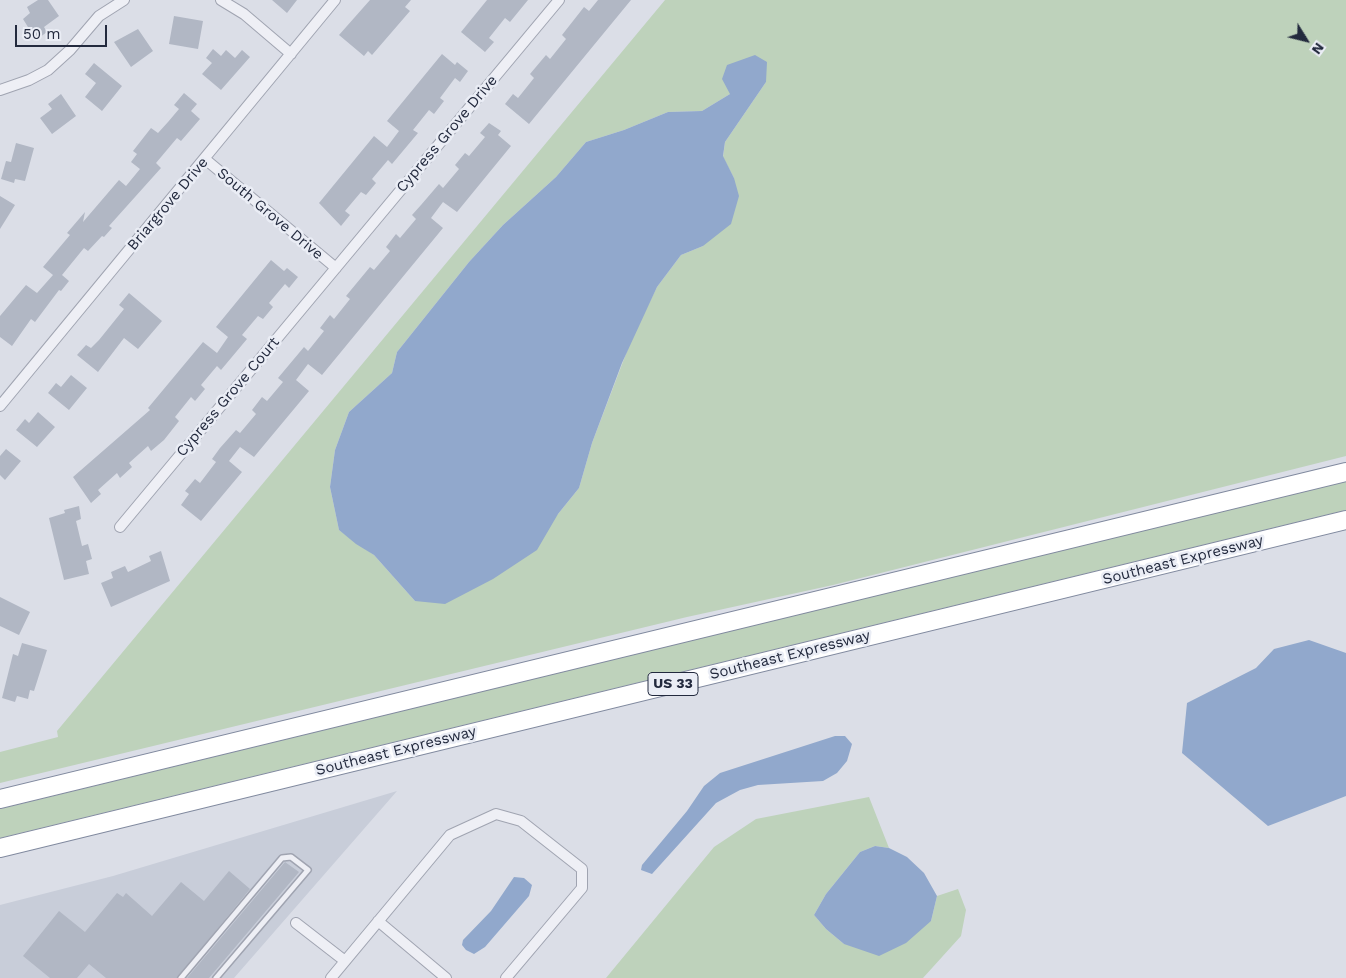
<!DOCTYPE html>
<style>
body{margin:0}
#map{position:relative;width:1346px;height:978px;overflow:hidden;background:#dbdee7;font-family:"Work Sans",sans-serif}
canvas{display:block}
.north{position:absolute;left:1281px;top:15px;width:50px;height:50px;-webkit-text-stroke:4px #eaedf5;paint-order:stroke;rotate:126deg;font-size:14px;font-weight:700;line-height:20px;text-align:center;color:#232a3e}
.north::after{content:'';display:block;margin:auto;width:18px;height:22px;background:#232a3e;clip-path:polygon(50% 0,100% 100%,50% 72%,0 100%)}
.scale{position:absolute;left:15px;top:25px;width:92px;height:22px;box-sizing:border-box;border:2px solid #232a3e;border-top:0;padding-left:6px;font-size:15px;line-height:18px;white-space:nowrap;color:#232a3e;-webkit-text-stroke:4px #eaedf5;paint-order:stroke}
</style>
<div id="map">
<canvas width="1346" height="978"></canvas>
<div class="north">N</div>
<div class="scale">50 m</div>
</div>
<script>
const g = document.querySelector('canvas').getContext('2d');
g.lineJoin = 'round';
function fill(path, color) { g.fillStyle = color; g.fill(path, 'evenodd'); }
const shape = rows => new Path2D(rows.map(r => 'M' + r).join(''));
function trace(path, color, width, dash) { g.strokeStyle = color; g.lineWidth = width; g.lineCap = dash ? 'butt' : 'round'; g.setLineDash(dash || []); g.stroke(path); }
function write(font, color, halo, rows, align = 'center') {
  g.font = font + ' "Work Sans",sans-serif'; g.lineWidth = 5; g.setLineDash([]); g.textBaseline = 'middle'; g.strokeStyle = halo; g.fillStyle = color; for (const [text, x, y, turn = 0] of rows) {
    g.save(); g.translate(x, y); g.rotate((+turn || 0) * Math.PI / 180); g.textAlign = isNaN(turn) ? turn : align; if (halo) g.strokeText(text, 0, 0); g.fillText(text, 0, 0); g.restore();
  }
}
const built = shape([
 [397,791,234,978,0,978,0,905,113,876]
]);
const green = shape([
 [665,0,1346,0,1346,456,833,585,687,617,0,783,0,752,58,737,57,731],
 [766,82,725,142,723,157,734,178,703,246,681,255,657,287,632,338,592,443,579,488,558,514,415,601,374,555,339,530,330,487,335,450,349,412,392,373,397,352,469,262,503,225,556,177,586,142,624,130,668,112,702,111,730,94],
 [1346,481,1346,510,0,838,0,809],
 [869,797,889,848,875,846,860,852,826,894,814,915,826,929,844,944,931,921,937,896,958,889,966,910,961,936,923,978,606,978,714,847,756,819]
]);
const water = shape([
 [755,55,767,62,766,82,725,142,723,156,734,178,739,196,731,224,703,246,681,255,657,287,622,363,592,443,579,488,558,514,537,550,493,579,445,604,415,601,374,555,356,544,339,530,330,487,335,450,349,412,392,373,397,352,469,262,503,225,556,177,586,142,624,130,668,112,702,111,730,94,722,79,727,65],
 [1309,640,1346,653,1346,796,1268,826,1182,753,1187,703,1256,668,1274,649],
 [835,736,845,736,852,744,847,761,837,773,823,781,758,785,740,790,716,803,652,874,641,870,642,865,687,811,704,786,720,773],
 [875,846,889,848,907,857,924,873,937,896,931,921,906,943,879,956,844,944,826,929,814,915,826,894,860,852],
 [514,877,524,878,532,885,529,896,485,947,474,954,466,950,462,945,463,940,491,911]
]);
const building = shape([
 [38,0,48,0,59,16,44,27,47,32,36,40,23,19,30,13,27,7],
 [272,0,297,0,287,13],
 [370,0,411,0,405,7,410,11,372,55,368,51,364,56,339,35],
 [487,0,528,0,510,22,505,18,489,38,494,42,485,52,461,32],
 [598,0,631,0,529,124,505,104,513,94,518,98,534,78,530,74,546,55,550,59,566,39,562,35,584,7,589,11],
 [174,16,203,21,198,49,169,44],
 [138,29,153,51,131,67,114,42],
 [213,49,221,56,226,50,235,58,242,50,250,57,221,90,202,74,212,63,206,58],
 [442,54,455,65,457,62,468,71,460,82,455,78,440,98,444,101,434,114,429,110,413,130,418,133,392,164,388,160,372,179,376,183,366,195,361,192,345,211,350,215,341,226,319,203,374,136,387,147,399,131,387,121],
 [94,63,122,86,102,111,85,97,96,83,85,74],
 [184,93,197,104,191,111,200,119,181,141,177,138,156,163,161,168,109,226,112,228,104,237,102,236,88,251,84,248,62,275,69,281,61,291,59,290,35,322,31,319,12,346,0,337,0,316,26,285,37,293,53,275,43,267,70,235,67,233,85,212,83,222,119,180,126,186,140,169,131,162,137,154,133,151,151,128,158,133,168,122,179,109,174,105],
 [61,94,76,116,52,134,40,118,52,109,48,104],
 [489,123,501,131,498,135,511,146,457,212,443,202,431,218,443,228,322,375,308,364,296,380,309,391,254,457,240,447,229,461,242,472,201,521,181,505,189,494,185,491,195,479,200,483,216,462,212,459,220,448,236,430,240,433,256,414,252,410,262,397,267,401,283,382,278,378,304,347,308,351,324,331,320,328,330,315,334,319,350,299,346,296,370,267,374,270,390,251,386,247,396,234,400,238,416,219,412,215,421,205,439,184,443,188,459,169,455,165,465,153,469,156,485,137,480,133],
 [16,143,34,148,25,181,15,179,14,183,1,179,6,161,11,162],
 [0,196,15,205,0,229],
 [271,260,284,271,287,268,298,277,289,288,285,284,269,303,273,307,263,319,258,316,242,335,247,339,221,370,217,366,201,385,205,389,195,401,191,397,175,417,179,421,164,440,151,451,148,446,129,463,132,467,120,478,117,473,98,490,101,494,91,503,73,477,150,410,148,408,203,342,217,353,228,337,216,327],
 [129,293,162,321,138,349,124,338,98,372,77,355,86,345,91,348,99,340,124,309,119,305],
 [71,375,87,388,69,410,48,393,56,383,61,387],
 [38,412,55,427,37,447,16,430,25,419,29,423],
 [6,449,21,461,5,480,0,475,0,456],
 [79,506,81,519,76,521,82,546,88,544,92,559,86,561,89,574,64,580,49,518,65,513,64,510],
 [161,551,170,581,111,607,101,583,113,578,111,572,125,566,128,572,151,561,149,556],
 [0,597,30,612,19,635,0,626],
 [22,643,47,650,34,691,30,690,28,699,17,696,15,702,2,698,13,654,18,656],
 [285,862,299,872,209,978,187,978],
 [229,871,250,889,177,978,106,978,89,964,77,978,50,978,23,956,59,911,85,932,117,893,123,897,126,893,152,916,181,882,204,901]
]);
const lane = shape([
 [181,978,282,858,291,857,308,870,216,978]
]);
const street = shape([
 [221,0,244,14,291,54],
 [0,90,29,80,48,70,70,50,99,16,124,0],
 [205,159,336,268],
 [0,406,335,0],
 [120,527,559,0],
 [378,921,446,978],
 [296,923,345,961],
 [331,978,450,835,496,814,521,821,582,869,582,888,506,978]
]);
const highway = shape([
 [0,799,1346,472],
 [0,848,1346,520]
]);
const shields = [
 [673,684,50]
];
const shieldNames = [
 ["US 33",673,684]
];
const streetNames = [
 ["Cypress Grove Drive",447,134,-50],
 ["Briargrove Drive",168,204,-50],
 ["South Grove Drive",270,214,40],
 ["Cypress Grove Court",228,397,-50],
 ["Southeast Expressway",1183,560,-14],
 ["Southeast Expressway",790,655,-14],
 ["Southeast Expressway",396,751,-14]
];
fill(built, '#c8cdd9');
fill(green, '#bed2bb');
fill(water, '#91a8cc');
fill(building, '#b1b7c4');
trace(lane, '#a0a4b1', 8);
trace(street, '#a0a4b1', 12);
trace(highway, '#818a9f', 20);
trace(lane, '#eeeff5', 5);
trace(street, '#eeeff5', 10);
trace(highway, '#fff', 18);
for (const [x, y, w] of shields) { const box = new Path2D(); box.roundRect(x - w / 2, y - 11.5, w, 23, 4); g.fillStyle = '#eaedf5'; g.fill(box); trace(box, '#232a3e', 1); }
write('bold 14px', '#232a3e', null, shieldNames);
write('15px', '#232a3e', '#eaedf5', streetNames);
</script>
